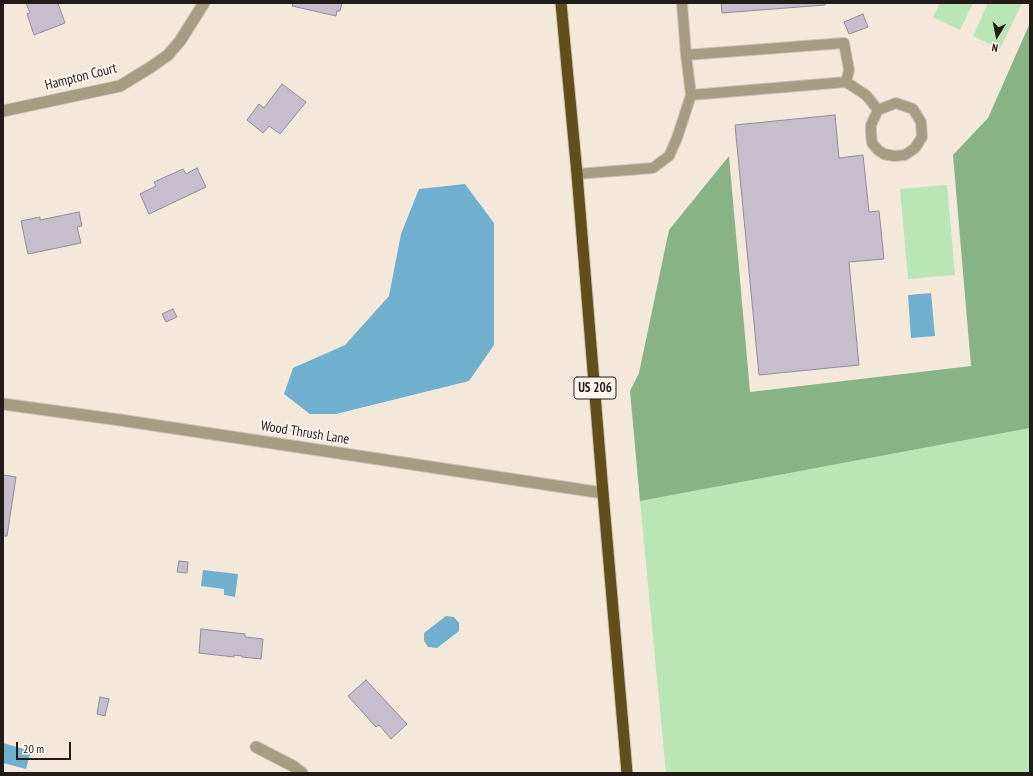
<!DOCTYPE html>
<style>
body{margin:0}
#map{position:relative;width:1033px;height:776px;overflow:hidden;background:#f4e8db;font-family:"PT Sans Narrow",sans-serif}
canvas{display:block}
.frame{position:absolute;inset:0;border:4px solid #211c18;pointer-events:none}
.north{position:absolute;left:977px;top:16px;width:40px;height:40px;-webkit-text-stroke:3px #fef6ee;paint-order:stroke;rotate:190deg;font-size:11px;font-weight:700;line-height:16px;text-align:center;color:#211c18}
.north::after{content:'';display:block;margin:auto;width:14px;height:18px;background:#211c18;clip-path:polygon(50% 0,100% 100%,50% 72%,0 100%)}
.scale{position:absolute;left:16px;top:742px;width:55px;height:18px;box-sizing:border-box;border:2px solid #211c18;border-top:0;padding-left:5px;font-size:12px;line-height:14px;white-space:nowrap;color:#211c18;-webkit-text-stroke:3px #fef6ee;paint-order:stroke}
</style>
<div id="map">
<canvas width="1033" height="776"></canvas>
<div class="frame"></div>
<div class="north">N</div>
<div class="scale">20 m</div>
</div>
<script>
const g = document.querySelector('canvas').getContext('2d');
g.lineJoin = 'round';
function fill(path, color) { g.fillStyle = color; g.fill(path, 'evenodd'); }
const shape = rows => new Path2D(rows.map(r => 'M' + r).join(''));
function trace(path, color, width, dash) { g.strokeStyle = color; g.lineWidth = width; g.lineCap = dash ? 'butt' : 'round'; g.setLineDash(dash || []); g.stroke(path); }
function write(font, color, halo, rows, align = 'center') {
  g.font = font + ' "PT Sans Narrow",sans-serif'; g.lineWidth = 3.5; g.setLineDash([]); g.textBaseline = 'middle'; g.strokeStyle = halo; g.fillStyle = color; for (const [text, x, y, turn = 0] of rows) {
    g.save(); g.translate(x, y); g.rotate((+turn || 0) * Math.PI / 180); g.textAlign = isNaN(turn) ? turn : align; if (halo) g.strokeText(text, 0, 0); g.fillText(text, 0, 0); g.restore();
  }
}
const green = shape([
 [940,3,973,3,960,30,933,17],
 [988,3,1022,3,1000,49,973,36],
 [947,185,955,275,908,279,900,189],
 [1030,428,1030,773,666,773,640,501]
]);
const forest = shape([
 [1030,23,1030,428,640,501,630,391,639,373,669,230,729,156,750,392,971,366,953,155,988,118]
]);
const water = shape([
 [465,184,494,223,494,345,469,381,336,414,310,414,284,394,293,368,345,345,389,296,401,234,419,189],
 [931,293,935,336,911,338,908,295],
 [203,570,238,574,235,597,224,595,224,589,201,586],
 [446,616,454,617,459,623,459,631,437,648,428,647,424,641,424,633],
 [3,743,31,751,26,769,3,763]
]);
const building = shape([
 [26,3,58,3,65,23,34,35,27,14,30,13,26,3],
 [293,3,342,3,340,11,337,11,336,16,292,6,293,3],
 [721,3,825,3,825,5,722,13,721,3],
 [863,14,868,27,849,34,844,22,863,14],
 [282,84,306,102,280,134,269,126,263,133,247,120,259,104,264,108,282,84],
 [835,115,839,158,863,155,869,212,879,211,884,259,849,262,859,365,759,375,735,125,835,115],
 [197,168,206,187,149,214,140,194,156,186,154,182,183,169,186,174,197,168],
 [79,212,82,226,77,227,81,243,28,254,21,221,40,217,40,220,79,212],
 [173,309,177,317,166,322,162,314,173,309],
 [3,475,16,477,7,536,3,536,3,475],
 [179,561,188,562,187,573,177,572,179,561],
 [201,629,245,634,245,637,263,639,261,659,242,657,242,656,234,655,234,657,199,653,201,629],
 [366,680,407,724,391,739,379,725,376,727,348,696,366,680],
 [100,697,109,699,105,716,97,714,100,697]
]);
const service = shape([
 [682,3,686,55],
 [691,95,686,55,844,43,849,70,846,82],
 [577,174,653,168,669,156,677,138,691,95,846,82,866,95,878,110,871,125,871,133,872,143,878,150,884,154,894,156,905,155,915,148,922,137,921,122,913,109,896,103,878,110]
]);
const minor = shape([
 [3,111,120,86,151,67,168,55,180,41,204,3],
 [3,404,120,420,603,493],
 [256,747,293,766,302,773]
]);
const trunk = shape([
 [561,3,577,174,603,493,627,773]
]);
const shields = [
 [595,388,42]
];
const shieldNames = [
 ["US 206",595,388]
];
const streetNames = [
 ["Hampton Court",81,77,-14],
 ["Wood Thrush Lane",305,433,9]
];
fill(green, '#b9e5b7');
fill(forest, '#88b386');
fill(water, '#70afce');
fill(building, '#c6becd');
trace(building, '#928b99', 1);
trace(service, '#cec3b8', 12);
trace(minor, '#cec3b8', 13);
trace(trunk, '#cec3b8', 13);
trace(service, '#a59c84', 10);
trace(minor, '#a59c84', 11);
trace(trunk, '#624e18', 11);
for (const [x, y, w] of shields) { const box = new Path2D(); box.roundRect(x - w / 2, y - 11, w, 22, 3); g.fillStyle = '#fef6ee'; g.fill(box); trace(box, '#211c18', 1); }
write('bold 13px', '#211c18', null, shieldNames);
write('14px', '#211c18', '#fef6ee', streetNames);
</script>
